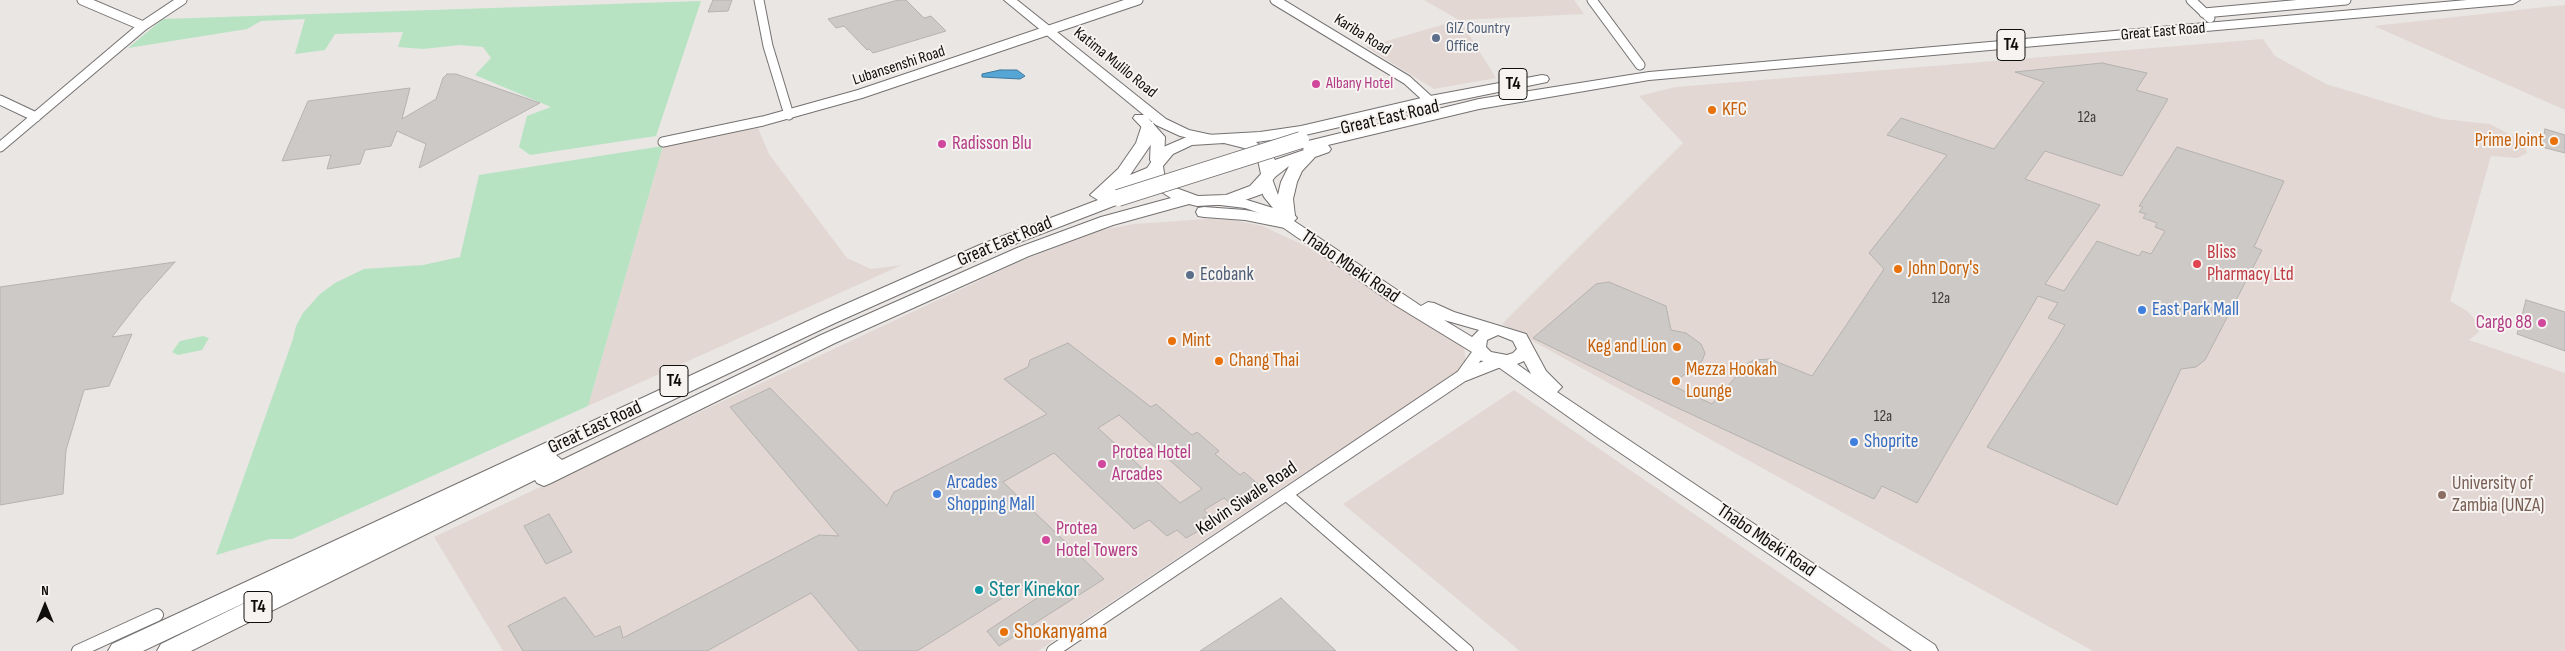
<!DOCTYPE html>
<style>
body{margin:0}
#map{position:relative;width:2565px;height:651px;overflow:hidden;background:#e9e6e4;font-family:"Sofia Sans Condensed",sans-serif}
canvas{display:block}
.north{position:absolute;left:20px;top:581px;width:50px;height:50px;-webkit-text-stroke:4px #f6f3f1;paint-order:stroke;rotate:0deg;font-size:14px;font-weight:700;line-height:20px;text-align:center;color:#0f0e0d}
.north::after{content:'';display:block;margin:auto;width:18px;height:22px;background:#0f0e0d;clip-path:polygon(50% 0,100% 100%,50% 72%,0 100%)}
</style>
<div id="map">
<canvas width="2565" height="651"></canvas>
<div class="north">N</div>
</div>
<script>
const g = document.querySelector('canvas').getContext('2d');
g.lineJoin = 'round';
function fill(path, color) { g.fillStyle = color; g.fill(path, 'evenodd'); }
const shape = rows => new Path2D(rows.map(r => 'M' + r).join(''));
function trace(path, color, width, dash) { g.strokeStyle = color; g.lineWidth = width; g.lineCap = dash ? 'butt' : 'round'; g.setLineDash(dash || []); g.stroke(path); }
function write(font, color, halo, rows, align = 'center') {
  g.font = font + ' "Sofia Sans Condensed",sans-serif'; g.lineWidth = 4; g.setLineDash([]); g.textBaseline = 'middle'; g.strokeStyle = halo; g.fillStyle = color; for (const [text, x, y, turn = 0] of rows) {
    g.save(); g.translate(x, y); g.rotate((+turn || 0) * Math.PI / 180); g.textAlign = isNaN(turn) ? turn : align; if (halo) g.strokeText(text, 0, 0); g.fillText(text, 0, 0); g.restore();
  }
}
const built = shape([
 [1424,0,1574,0,1584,14,1460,20,1496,78,1434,89,1366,47,1459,20],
 [2565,5,2565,110,2374,26,2554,6],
 [2263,39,2275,56,2326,84,2442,119,2490,124,2523,141,2527,153,2517,158,2491,156,2450,301,2467,311,2477,322,2479,332,2469,340,2565,373,2565,651,2093,651,1502,324,1683,143,1639,96,1676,87],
 [758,128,769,154,847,258,871,269,902,265,588,406,663,146],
 [1207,219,1233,220,1262,226,1310,248,1464,345,1466,367,1388,424,1294,480,1038,651,503,651,434,537,1021,261,1102,230,1134,224],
 [1514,390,1893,651,1520,651,1343,504]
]);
const green = shape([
 [701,1,656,136,530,155,519,147,527,116,551,107,475,75,491,58,483,47,460,45,423,49,398,47,403,32,335,34,325,50,295,54,305,19,261,21,247,29,128,48,163,19],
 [663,146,588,406,292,539,270,539,216,555,293,339,296,326,303,313,320,294,335,283,364,269,423,265,460,257,479,175],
 [203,336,209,338,202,350,178,355,172,352,180,341]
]);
const water = shape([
 [1000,70,1017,70,1025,76,1020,79,982,77,982,74,1000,70]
]);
const building = shape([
 [713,0,732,0,728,11,708,12,713,0],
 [898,0,906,0,924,18,931,16,946,31,873,53,869,49,867,50,844,26,836,28,828,19,898,0],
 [2102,63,2147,73,2136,90,2168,99,2122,176,2045,151,2025,179,2100,205,2045,284,2064,291,2097,241,2139,256,2142,251,2151,254,2165,231,2155,227,2157,223,2143,218,2146,214,2139,212,2143,207,2139,206,2177,147,2284,181,2254,247,2262,250,2205,360,2196,367,2181,369,2117,505,1987,447,2065,325,2048,318,2058,303,2038,296,1917,503,1882,486,1874,499,1639,390,1533,338,1596,284,1609,282,1666,306,1671,330,1686,333,1701,344,1705,353,1702,361,1671,385,1712,404,1748,363,1754,360,1770,359,1812,376,1884,269,1869,253,1947,155,1887,135,1901,118,1994,149,2044,82,2015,72,2102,63],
 [447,74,456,74,540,103,419,168,426,144,397,131,391,146,365,150,360,164,327,169,331,155,282,161,308,101,410,88,402,119,436,99,443,78,447,74],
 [2545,129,2565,135,2565,153,2542,147,2545,129],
 [175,262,140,301,112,337,132,334,109,386,84,390,66,450,63,494,0,505,0,287,175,262],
 [2526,300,2565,312,2565,351,2517,334,2526,300],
 [1068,343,1151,407,1156,404,1192,435,1197,432,1219,451,1215,454,1240,475,1244,472,1259,485,1230,503,1224,498,1204,510,1209,515,1196,523,1202,529,1186,538,1177,530,1167,536,1149,520,1134,529,1054,453,1003,482,1104,579,999,646,987,631,1043,594,1033,579,917,651,859,651,811,593,707,651,523,651,508,626,565,597,595,637,620,626,623,638,819,535,839,536,730,407,770,388,887,506,894,492,1047,414,1004,379,1028,367,1030,360,1068,343],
 [1119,415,1202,489,1180,503,1098,428,1119,415],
 [549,514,572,552,546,564,524,526,549,514],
 [1281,598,1336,651,1200,651,1281,598]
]);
const streetFar1 = shape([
 [82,0,143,26],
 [759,0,768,46,789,115],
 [1275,0,1407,80,1430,101],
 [1592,0,1640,65],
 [2191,0,2210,18],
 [2204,13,2346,0],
 [0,100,36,117],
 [663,142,763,121,860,94,1138,0],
 [0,147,143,26,182,0]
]);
const street = shape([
 [1462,376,1480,351],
 [1287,495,1467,651],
 [78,651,157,615],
 [1053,651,1462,376,1500,361]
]);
const secondary = shape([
 [1004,0,1017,0,1166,119,1189,130,1212,135,1214,138,1207,142,1180,136,1156,125,1148,118,1165,137,1164,160,1157,164,1152,163,1150,160,1151,137,1133,118,1135,115,1144,115,1004,0],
 [1266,175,1271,176,1278,195,1297,218,1294,221,1421,306,1428,302,1434,303,1454,312,1526,334,1546,371,1562,387,1557,392,1935,645,1938,651,1912,651,1597,437,1494,364,1479,360,1472,352,1395,305,1265,215,1245,208,1212,204,1210,201,1217,197,1247,200,1273,208,1264,197,1259,186,1259,179,1266,175],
 [1444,320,1479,330,1472,337,1444,320],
 [1498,335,1513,341,1517,349,1513,353,1507,355,1491,352,1486,347,1487,340,1498,335],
 [1524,361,1531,374,1517,364,1524,361]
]);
const primary = shape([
 [2467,0,2520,0,2513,4,1649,80,1479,109,1328,145,1331,149,1329,152,1315,157,1302,171,1297,182,1293,199,1295,216,1291,220,1294,223,1291,227,1285,228,1245,220,1204,217,1198,216,1196,212,1198,208,1204,207,1245,210,1278,216,1277,199,1281,182,1289,166,1275,177,1262,194,1234,204,1197,206,1189,204,1113,225,1029,256,835,343,551,483,544,486,537,483,535,480,191,651,157,651,161,644,265,593,143,651,108,651,112,644,821,315,982,244,1098,200,1090,195,1118,169,1136,143,1143,122,1153,122,1156,133,1152,143,1130,175,1147,168,1161,148,1189,136,1260,132,1301,126,1430,96,1542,75,1547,76,1549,79,1547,82,1430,106,1301,136,1256,142,1272,155,1275,160,1304,150,1298,146,1300,143,1479,99,1649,72,2467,0],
 [1224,143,1244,148,1258,160,1261,174,1250,186,1226,195,1198,196,1176,188,1165,180,1163,166,1173,154,1192,145,1224,143],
 [1148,180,1152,186,1171,198,1101,217,1017,248,821,335,562,460,556,455,835,323,994,252,1124,202,1126,198,1124,194,1115,194,1148,180]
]);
const primaryBridge = shape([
 [1118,198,1301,140]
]);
const markers = [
 [1436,38,5,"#5c6f8a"],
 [1316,84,5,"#d1479c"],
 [1712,110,5,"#e8710a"],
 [2554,141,5,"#e8710a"],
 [942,144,5,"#d1479c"],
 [2197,264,5,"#e0444e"],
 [1898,269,5,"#e8710a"],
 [1190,275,5,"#5c6f8a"],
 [2142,310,5,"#3f7fe0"],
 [2542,323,5,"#d1479c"],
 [1172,341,5,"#e8710a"],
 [1677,347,5,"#e8710a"],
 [1219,361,5,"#e8710a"],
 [1676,381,5,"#e8710a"],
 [1854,442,5,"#3f7fe0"],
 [1102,464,5,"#d1479c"],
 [937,494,5,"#3f7fe0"],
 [2442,495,5,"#8d6e63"],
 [1046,540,5,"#d1479c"],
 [979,590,5,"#0f9aa8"],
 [1004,632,5,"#e8710a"]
];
const farServicenames = [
 ["GIZ Country",1446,29],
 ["Office",1446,47]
];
const farStreetnames = [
 ["Great East Road",2163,32,-5],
 ["Kariba Road",1362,35,32],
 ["Katima Mulilo Road",1115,63,39],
 ["Lubansenshi Road",899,66,-18]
];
const farHotelnames = [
 ["Albany Hotel",1326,84]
];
const numberNames = [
 ["12a",2087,118],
 ["12a",1941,299],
 ["12a",1883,417]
];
const shields = [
 [2011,45,28],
 [1513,84,28],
 [674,381,28],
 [258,607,28]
];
const shieldNames = [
 ["T4",2011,45],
 ["T4",1513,84],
 ["T4",674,381],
 ["T4",258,607]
];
const foodNames = [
 ["KFC",1722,110],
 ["Prime Joint",2544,141,"right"],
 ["John Dory's",1908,269],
 ["Mint",1182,341],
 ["Keg and Lion",1667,347,"right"],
 ["Chang Thai",1229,361],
 ["Mezza Hookah",1686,370],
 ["Lounge",1686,392]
];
const streetNames = [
 ["Great East Road",1390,118,-13],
 ["Great East Road",1005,242,-23],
 ["Thabo Mbeki Road",1350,267,34],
 ["Great East Road",595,428,-25],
 ["Kelvin Siwale Road",1247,499,-34],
 ["Thabo Mbeki Road",1766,541,34]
];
const hotelNames = [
 ["Radisson Blu",952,144],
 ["Cargo 88",2532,323,"right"],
 ["Protea Hotel",1112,453],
 ["Arcades",1112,475],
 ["Protea",1056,529],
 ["Hotel Towers",1056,551]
];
const healthNames = [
 ["Bliss",2207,253],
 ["Pharmacy Ltd",2207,275]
];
const serviceNames = [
 ["Ecobank",1200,275]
];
const shopNames = [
 ["East Park Mall",2152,310],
 ["Shoprite",1864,442],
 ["Arcades",947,483],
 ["Shopping Mall",947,505]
];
const educationNames = [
 ["University of",2452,484],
 ["Zambia (UNZA)",2452,506]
];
const nearCulturenames = [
 ["Ster Kinekor",989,590]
];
const nearFoodnames = [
 ["Shokanyama",1014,632]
];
fill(built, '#e2d7d2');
fill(green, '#b7e3c2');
fill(water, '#55a5d5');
trace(water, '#407899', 1);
fill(building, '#ccc9c7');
trace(building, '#b5b2b0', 1);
trace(streetFar1, '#747170', 11);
trace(street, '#747170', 14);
trace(secondary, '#747170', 2);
trace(primary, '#747170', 2);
trace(streetFar1, '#fff', 9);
trace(street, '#fff', 12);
fill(secondary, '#fff');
fill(primary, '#fff');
trace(primaryBridge, '#747170', 18, []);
trace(primaryBridge, '#fff', 16);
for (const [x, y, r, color] of markers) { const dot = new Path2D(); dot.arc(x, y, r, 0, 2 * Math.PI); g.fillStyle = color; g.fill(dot); trace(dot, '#f6f3f1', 2); }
write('16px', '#4e5e75', '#f6f3f1', farServicenames, 'left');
write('16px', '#0f0e0d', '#f6f3f1', farStreetnames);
write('16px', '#b23c85', '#f6f3f1', farHotelnames, 'left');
write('16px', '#3e3d3c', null, numberNames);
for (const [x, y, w] of shields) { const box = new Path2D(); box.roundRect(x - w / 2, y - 15.5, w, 31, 4); g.fillStyle = '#f6f3f1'; g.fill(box); trace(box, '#0f0e0d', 1); }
write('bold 18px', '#0f0e0d', null, shieldNames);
write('19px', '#c56008', '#f6f3f1', foodNames, 'left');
write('19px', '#0f0e0d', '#f6f3f1', streetNames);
write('19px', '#b23c85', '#f6f3f1', hotelNames, 'left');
write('19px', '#be3a42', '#f6f3f1', healthNames, 'left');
write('19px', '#4e5e75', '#f6f3f1', serviceNames, 'left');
write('19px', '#366cbe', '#f6f3f1', shopNames, 'left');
write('19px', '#785e54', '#f6f3f1', educationNames, 'left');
write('22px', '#0d838f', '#f6f3f1', nearCulturenames, 'left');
write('22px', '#c56008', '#f6f3f1', nearFoodnames, 'left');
</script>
